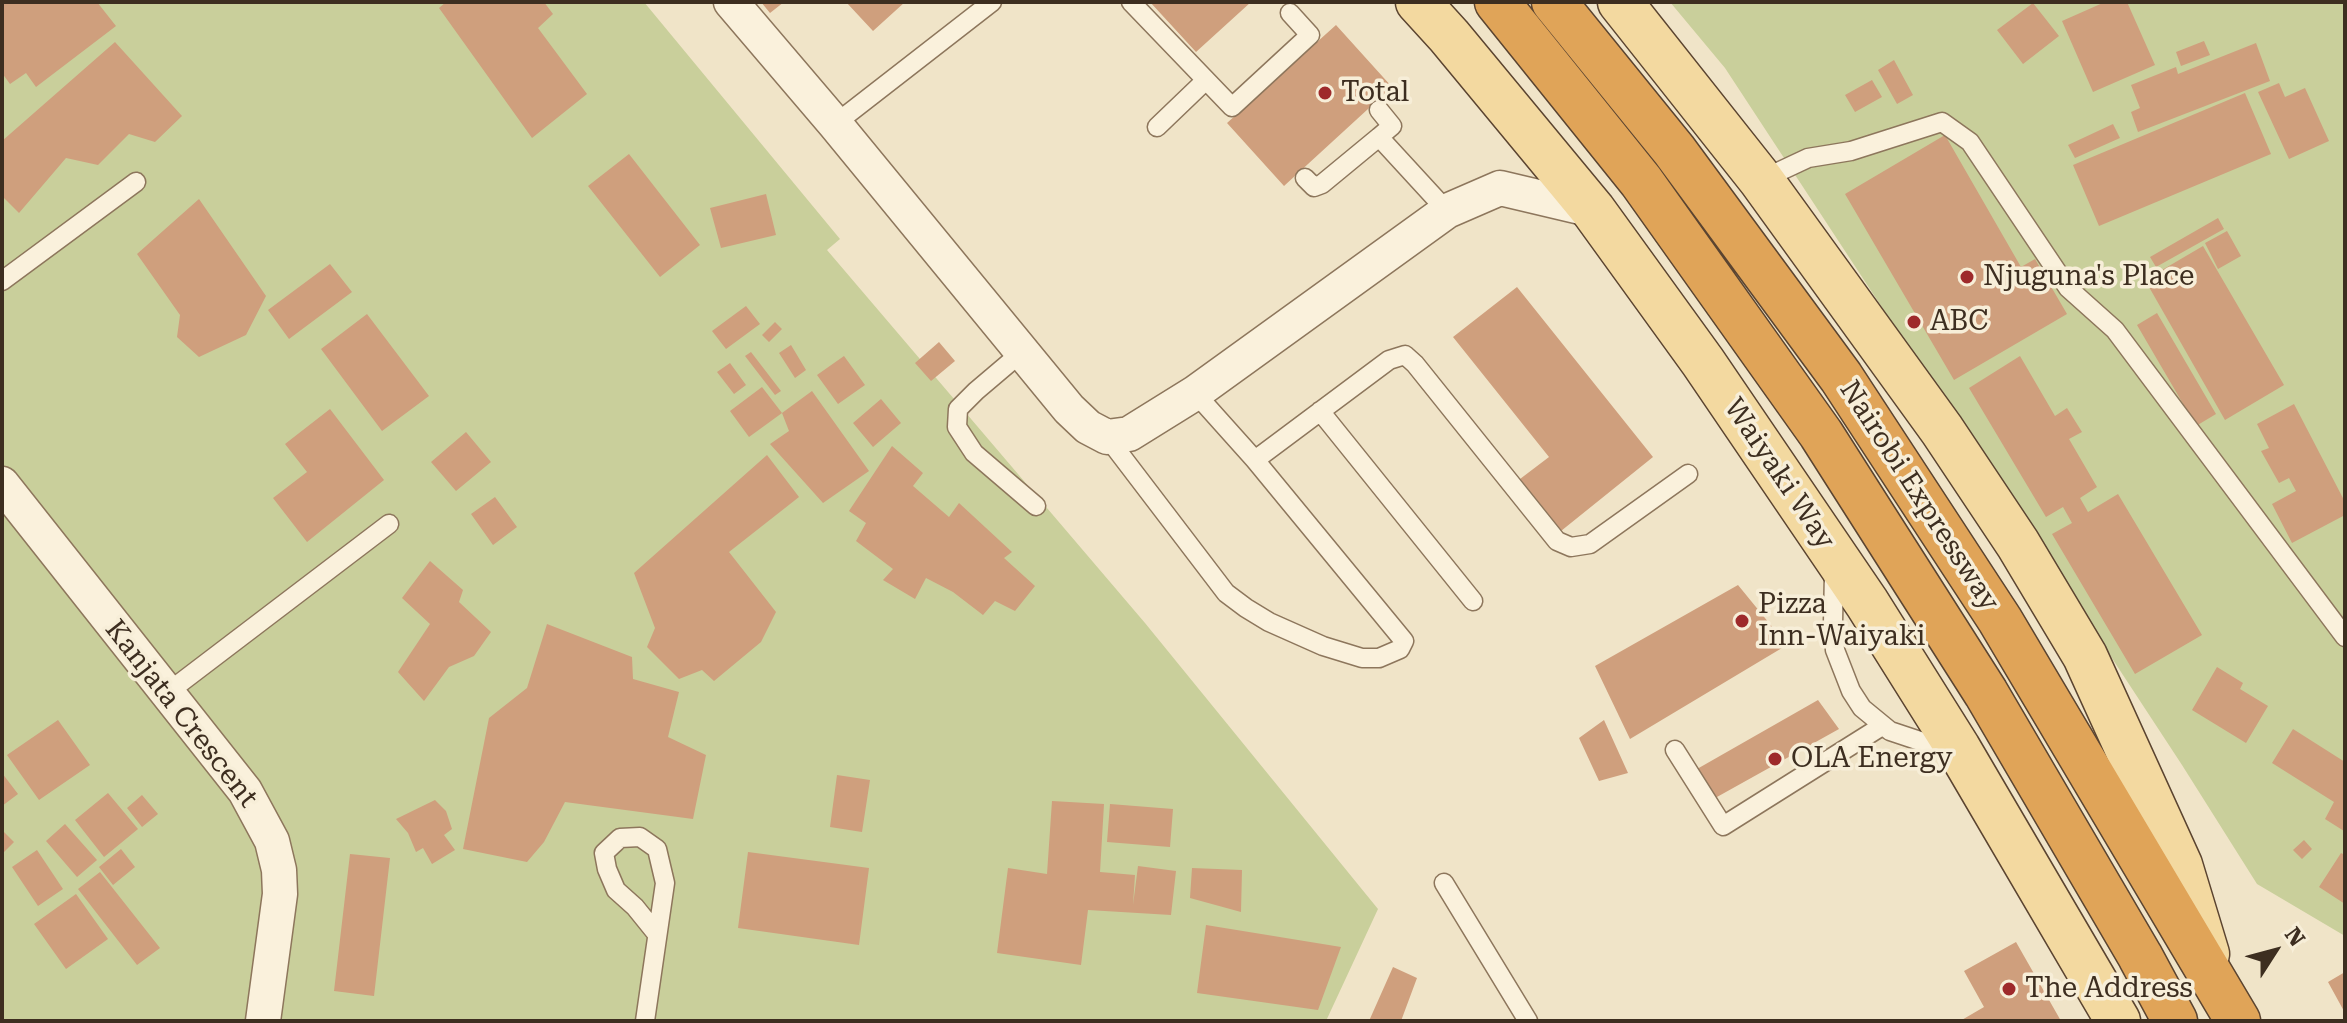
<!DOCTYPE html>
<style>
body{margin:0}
#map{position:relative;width:2347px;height:1023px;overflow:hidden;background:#f0e4c8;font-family:"Roboto Serif",serif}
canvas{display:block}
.frame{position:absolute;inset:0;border:4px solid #3d2e20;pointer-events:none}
.north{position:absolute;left:2235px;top:911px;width:80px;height:80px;-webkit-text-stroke:6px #f7eed8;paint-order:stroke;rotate:54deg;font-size:22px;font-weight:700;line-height:32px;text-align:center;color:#3d2e20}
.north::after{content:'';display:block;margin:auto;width:28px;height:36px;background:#3d2e20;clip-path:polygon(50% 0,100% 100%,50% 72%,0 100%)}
</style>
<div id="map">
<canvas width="2347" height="1023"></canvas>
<div class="frame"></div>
<div class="north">N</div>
</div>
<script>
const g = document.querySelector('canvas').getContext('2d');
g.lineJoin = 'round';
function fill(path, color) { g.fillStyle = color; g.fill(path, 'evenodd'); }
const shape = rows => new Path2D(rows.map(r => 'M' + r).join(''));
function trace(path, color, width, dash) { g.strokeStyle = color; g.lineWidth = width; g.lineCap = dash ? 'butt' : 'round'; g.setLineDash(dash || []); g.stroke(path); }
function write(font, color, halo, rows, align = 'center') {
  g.font = font + ' "Roboto Serif",serif'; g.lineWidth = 7; g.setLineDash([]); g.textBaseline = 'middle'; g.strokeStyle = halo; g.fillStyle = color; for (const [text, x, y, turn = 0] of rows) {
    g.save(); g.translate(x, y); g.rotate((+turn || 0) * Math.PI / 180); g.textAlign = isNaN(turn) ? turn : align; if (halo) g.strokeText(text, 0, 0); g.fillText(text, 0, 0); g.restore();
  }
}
const green = shape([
 [2,2,644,2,840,239,827,250,1145,623,1378,909,1326,1021,2,1021],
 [1670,2,2345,2,2345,936,2257,884,2182,765,1725,68]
]);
const building = shape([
 [2,2,97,2,116,26,36,87,26,73,10,84,2,73],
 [446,2,544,2,553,14,538,28,587,94,532,138,439,8],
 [761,2,784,2,770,13],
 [846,2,905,2,873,31],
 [1150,2,1251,2,1196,52],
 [2105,2,2127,2,2155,65,2093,92,2062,21],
 [2033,3,2059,36,2023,64,1997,30],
 [1336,25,1392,87,1284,186,1227,123],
 [2204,41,2210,55,2181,66,2176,52],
 [115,42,182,116,155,142,129,134,98,165,66,158,19,213,2,196,2,141],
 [2256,43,2270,81,2138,132,2131,112,2140,108,2131,85,2176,67,2178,74],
 [1894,60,1913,95,1897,104,1878,70],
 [1872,80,1882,97,1855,112,1845,95],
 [2279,83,2285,97,2305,88,2329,141,2289,159,2258,92],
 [2245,93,2271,154,2099,226,2073,165],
 [2113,124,2120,138,2075,158,2068,145],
 [1945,135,2021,267,2035,259,2067,314,1954,380,1845,194],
 [629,154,700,245,660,277,588,186],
 [766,194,776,235,721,248,710,208],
 [199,199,266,296,246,335,199,357,177,337,180,315,137,254],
 [2218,218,2224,229,2156,267,2150,257],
 [2227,231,2241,256,2218,269,2205,243],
 [2203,246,2284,385,2225,420,2145,280],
 [330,264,352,292,289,339,268,310],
 [1517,287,1653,457,1561,531,1520,479,1549,457,1453,337],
 [746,306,760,324,726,349,712,331],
 [2157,313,2216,414,2196,426,2137,325],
 [367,314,429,396,382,431,321,349],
 [775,322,782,329,769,342,762,335],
 [939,342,955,361,931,381,915,363],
 [791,345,806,370,795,378,779,353],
 [751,352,781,391,775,395,745,356],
 [844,356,865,385,838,404,817,375],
 [2020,356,2055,416,2067,408,2082,432,2069,439,2097,487,2080,498,2088,512,2118,494,2202,635,2135,674,2052,534,2072,523,2063,507,2046,517,1969,388],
 [730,363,746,385,734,394,717,372],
 [762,387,782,413,749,437,730,411],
 [812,391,869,471,823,503,770,444,789,431,782,413],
 [881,399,901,423,873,447,853,423],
 [2294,404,2345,502,2345,515,2292,543,2272,504,2296,491,2289,478,2279,483,2261,451,2269,448,2257,424],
 [330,409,384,480,307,542,273,498,307,472,285,444],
 [466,432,491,462,456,491,431,462],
 [892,446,923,473,913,486,949,517,959,503,1012,552,1004,558,1035,586,1015,611,995,601,983,615,953,592,926,578,915,599,883,580,893,569,856,541,866,523,849,511],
 [767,455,799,497,729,552,776,612,761,642,714,681,702,670,679,679,647,647,655,628,634,573],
 [495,497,517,527,493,545,471,514],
 [430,561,463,590,459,602,491,632,474,656,449,667,424,701,398,672,430,624,402,598],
 [1738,585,1787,645,1630,739,1595,666],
 [547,624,632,657,633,679,679,692,668,737,706,755,693,819,565,802,544,842,527,862,463,849,489,718,527,688],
 [2217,667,2243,683,2240,689,2268,706,2246,743,2192,710],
 [1818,700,1839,729,1708,802,1690,773],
 [58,720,90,765,39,800,7,755],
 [1604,720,1628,773,1599,781,1579,738],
 [2293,729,2345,762,2344,831,2325,819,2334,802,2272,763],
 [2,773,18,794,2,806],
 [837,775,870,780,862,832,830,827],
 [108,793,138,829,104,857,75,820],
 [142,795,158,814,142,827,127,808],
 [435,800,446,811,452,829,444,835,455,850,432,864,423,848,416,852,408,833,396,819],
 [1052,801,1104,804,1100,872,1135,875,1133,905,1138,866,1176,871,1171,915,1088,910,1081,965,997,953,1008,868,1047,874],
 [1110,804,1173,809,1170,847,1107,842],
 [65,824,97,860,77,877,46,841],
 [2,830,14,842,3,853,2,851],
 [2304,840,2312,849,2302,859,2293,850],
 [121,849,135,867,113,885,99,867],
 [37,850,63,889,38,906,12,867],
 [748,852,869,868,859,945,738,928],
 [2341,853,2345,855,2345,904,2319,887],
 [350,854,390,858,374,996,334,991],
 [1192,868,1242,870,1241,912,1190,898],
 [100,872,160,948,137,965,78,889],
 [76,894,108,939,66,969,34,924],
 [1206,925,1341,947,1318,1010,1197,993],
 [2016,942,2061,1021,1960,1021,1984,1007,1964,971],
 [1393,967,1417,978,1401,1021,1369,1021],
 [2345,972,2345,1013,2328,982]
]);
const lane = shape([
 [1131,2,1232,107,1310,35,1290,13],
 [835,124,992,2],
 [1157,127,1206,80],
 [1379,137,1392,126,1379,110],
 [1305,178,1314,187,1322,184,1379,137,1447,211],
 [1761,180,1808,158,1851,151,1942,122,1970,142,2068,288,2115,330,2345,637],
 [2,281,136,182],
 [1022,352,976,391,958,409,957,427,974,453,1036,506],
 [1320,411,1473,601],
 [1107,437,1226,593,1246,608,1269,622,1323,646,1362,658,1379,658,1400,649,1404,641,1255,460,1195,393],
 [1255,460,1389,360,1405,355,1415,364,1557,541,1571,547,1590,544,1688,474],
 [1834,572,1833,623,1835,650,1851,691,1862,708,1890,731,1929,744,1951,747],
 [167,693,389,524],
 [1675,750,1723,826,1882,726],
 [1444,883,1528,1021],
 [645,1021,665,883,657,849,640,837,620,838,604,853,607,869,616,890,635,907,656,933]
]);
const street = shape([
 [731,2,835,124,1069,409,1088,427,1107,437,1129,434,1195,393,1447,211,1500,188,1593,210],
 [2,484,245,791,272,841,279,870,280,894,263,1021]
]);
const primary = shape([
 [1418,2,1449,36,1593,210,1703,362,1867,603,1958,748,2118,1021],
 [1620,2,1761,180,1942,430,2018,544,2085,656,2180,865,2207,954]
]);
const highway = shape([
 [1497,2,1641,181,1821,434,1986,693,2140,956,2175,1021],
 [1554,2,1674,150,1841,377,2000,620,2238,1021]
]);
const markers = [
 [1325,93,8,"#9e2a2b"],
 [1967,277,8,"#9e2a2b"],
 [1914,322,8,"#9e2a2b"],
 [1742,621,8,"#9e2a2b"],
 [1775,759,8,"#9e2a2b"],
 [2009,989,8,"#9e2a2b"]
];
const poiNames = [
 ["Total",1341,93],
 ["Njuguna's Place",1983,277],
 ["ABC",1930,322],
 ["Pizza",1758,605],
 ["Inn-Waiyaki",1758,637],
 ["OLA Energy",1791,759],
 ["The Address",2025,989]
];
const streetNames = [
 ["Waiyaki Way",1779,474,56],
 ["Nairobi Expressway",1919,496,57],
 ["Kanjata Crescent",181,714,52]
];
fill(green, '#c9cf9b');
fill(building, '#cf9f7d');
trace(lane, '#8d765c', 21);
trace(street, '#8d765c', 37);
trace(primary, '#5b4430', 47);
trace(highway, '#5b4430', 47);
trace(lane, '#faf1dc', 18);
trace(street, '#faf1dc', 34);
trace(primary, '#f3d9a0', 44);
trace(highway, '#e0a458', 44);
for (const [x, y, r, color] of markers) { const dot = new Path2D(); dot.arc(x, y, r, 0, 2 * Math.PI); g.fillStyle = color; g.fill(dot); trace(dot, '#f7eed8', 3); }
write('28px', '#3d2e20', '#f7eed8', poiNames, 'left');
write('28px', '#3d2e20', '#f7eed8', streetNames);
</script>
